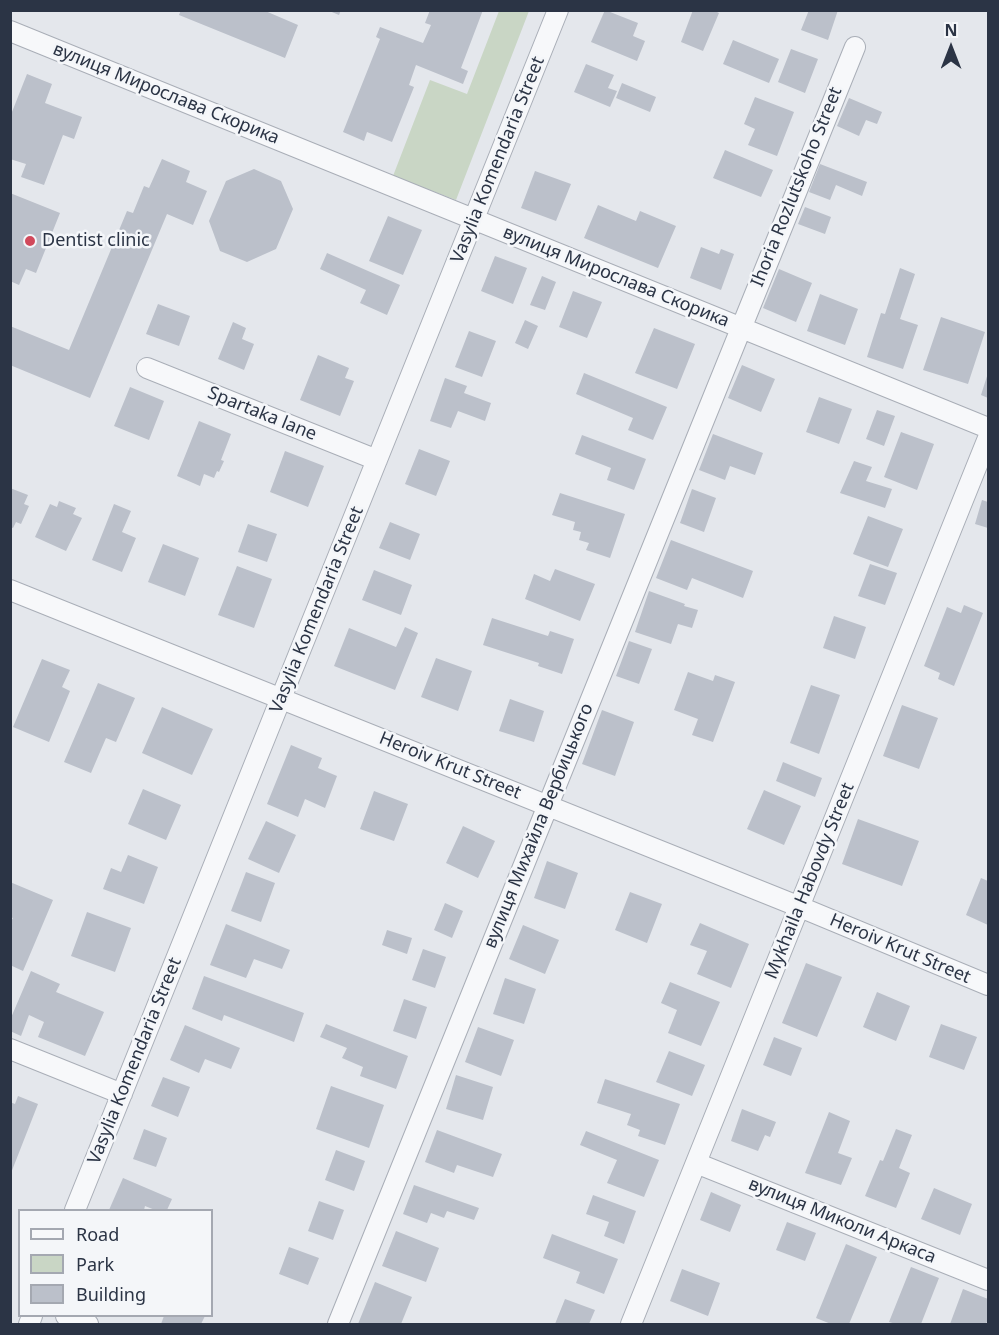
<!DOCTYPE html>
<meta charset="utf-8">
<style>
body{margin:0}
#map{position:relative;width:999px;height:1335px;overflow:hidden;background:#e4e7ec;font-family:"Noto Sans",sans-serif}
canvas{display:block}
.frame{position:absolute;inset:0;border:12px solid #2b3445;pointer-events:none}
.legend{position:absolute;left:18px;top:1209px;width:195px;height:108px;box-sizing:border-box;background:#f4f6f9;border:2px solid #a4a8b1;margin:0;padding:8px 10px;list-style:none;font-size:18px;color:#2b3445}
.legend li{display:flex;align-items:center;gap:12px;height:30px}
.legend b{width:30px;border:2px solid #a4a8b1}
.north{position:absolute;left:921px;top:18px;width:60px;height:60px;-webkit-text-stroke:4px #f4f6f9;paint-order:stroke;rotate:0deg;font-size:16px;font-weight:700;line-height:24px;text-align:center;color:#2b3445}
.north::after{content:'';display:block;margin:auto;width:21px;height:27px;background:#2b3445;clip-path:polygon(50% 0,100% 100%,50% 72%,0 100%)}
</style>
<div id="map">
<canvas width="999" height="1335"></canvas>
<div class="frame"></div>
<ul class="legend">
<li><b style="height:8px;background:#f7f8fa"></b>Road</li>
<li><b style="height:16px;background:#c9d6c5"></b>Park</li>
<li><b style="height:16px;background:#bbc0ca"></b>Building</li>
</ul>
<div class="north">N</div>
</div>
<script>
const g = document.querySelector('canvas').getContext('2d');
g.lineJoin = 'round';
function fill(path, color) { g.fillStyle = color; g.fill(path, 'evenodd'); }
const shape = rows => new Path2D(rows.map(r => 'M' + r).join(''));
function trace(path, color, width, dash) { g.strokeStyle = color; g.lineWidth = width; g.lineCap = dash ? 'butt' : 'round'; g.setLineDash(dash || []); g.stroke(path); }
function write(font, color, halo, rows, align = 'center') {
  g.font = font + ' "Noto Sans",sans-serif'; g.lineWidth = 5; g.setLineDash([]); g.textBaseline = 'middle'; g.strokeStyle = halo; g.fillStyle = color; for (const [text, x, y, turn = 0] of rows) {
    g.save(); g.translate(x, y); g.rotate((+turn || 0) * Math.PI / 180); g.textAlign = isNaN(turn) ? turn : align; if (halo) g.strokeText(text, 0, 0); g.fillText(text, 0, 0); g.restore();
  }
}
const green = shape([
 [499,11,529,11,456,200,393,176,430,80,467,94]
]);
const building = shape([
 [181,10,263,10,298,25,285,58,179,15],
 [327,10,341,10,339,15],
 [430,10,483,10,461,68,468,71,463,84,416,65,409,85,414,87,392,142,367,132,364,141,343,132,380,39,376,37,380,27,423,43,431,25,425,23],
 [605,10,638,23,633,36,645,41,637,61,591,42],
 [693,10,713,10,719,13,703,51,681,42],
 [809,10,838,10,828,40,801,30],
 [733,40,779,59,769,83,723,64],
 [791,49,818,59,805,93,778,82],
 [586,64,614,75,608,88,617,91,610,107,574,92],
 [27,74,52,84,45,103,82,117,74,139,63,135,44,185,21,177,26,164,10,159,10,117],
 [622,83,656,97,650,112,616,98],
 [755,97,794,112,777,156,748,145,755,129,744,124],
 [849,98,882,112,877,124,866,120,859,136,837,126],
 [725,150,773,170,761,197,713,178],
 [162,159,190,171,186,182,207,191,193,225,167,214,90,398,10,365,10,326,69,350,127,211,133,213,144,186,149,188],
 [820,164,867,182,862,196,836,185,830,200,809,192],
 [254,169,281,181,293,209,276,249,247,262,220,251,209,221,226,181],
 [535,171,571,184,556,221,521,208],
 [10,193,60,213,36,273,26,269,19,285,10,281],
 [598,205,636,221,640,211,676,226,658,268,584,238],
 [805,207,831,217,825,234,798,224],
 [388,216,422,230,403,275,369,261],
 [701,247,719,254,721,249,734,254,721,290,690,278],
 [327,253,400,285,387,315,360,303,366,290,320,269],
 [495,256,527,268,513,304,481,291],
 [900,268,915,274,900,319,918,325,903,369,867,357,881,313,885,314],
 [779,269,812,283,796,322,763,308],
 [542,276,556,282,545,310,530,305],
 [573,291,602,302,587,338,559,327],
 [820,294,858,309,845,345,807,331],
 [158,304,190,316,179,346,146,334],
 [941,317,985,332,968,384,923,370],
 [525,320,538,326,528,349,515,343],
 [233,322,246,328,242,339,254,344,244,370,218,359],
 [654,328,695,344,677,389,635,373],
 [469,331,496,341,482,377,455,367],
 [318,355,349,368,345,378,354,381,340,416,300,400],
 [742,365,775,379,761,412,728,398],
 [584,373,667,407,653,440,628,430,633,418,576,394],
 [988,373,988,398,981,395],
 [445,378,467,386,464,393,491,403,485,421,458,411,451,428,430,421],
 [130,387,164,401,149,440,114,426],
 [819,397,852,409,839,444,806,432],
 [877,410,895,416,884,446,866,439],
 [199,421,231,434,221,460,224,461,219,472,217,471,214,478,204,474,200,486,177,476],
 [901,432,934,444,917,490,884,477],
 [713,434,763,453,755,475,730,466,725,480,699,470],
 [582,435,646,459,634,490,607,480,611,468,575,454],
 [419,449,450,461,436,496,405,484],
 [285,451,324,466,308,507,270,492],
 [854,461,872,467,866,481,892,489,885,508,840,493],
 [10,488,28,495,24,504,29,506,21,524,16,522,13,528,10,527],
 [692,489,716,498,704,532,680,523],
 [560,493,625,514,610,558,586,550,589,543,579,540,581,532,573,530,575,522,552,515],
 [982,500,988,502,988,528,975,524],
 [59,501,76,508,73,514,82,518,66,551,35,537,50,504,57,507],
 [114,504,131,511,122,532,136,538,122,572,92,560],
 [868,516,903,529,888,567,853,554],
 [390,522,420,534,410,560,379,548],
 [248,524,277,534,267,562,238,552],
 [671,540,753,571,743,598,692,578,687,590,656,578],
 [163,544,199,558,185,596,148,582],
 [870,564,897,573,885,605,858,596],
 [237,566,272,579,254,628,218,615],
 [555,569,595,584,580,621,525,599,534,574,550,581],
 [374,570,412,585,401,615,362,600],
 [649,591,685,604,684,606,698,610,692,628,678,624,671,644,635,632],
 [964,605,983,613,954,686,938,679,940,673,924,666,947,607,961,613],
 [834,616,866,627,855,659,823,648],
 [492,618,548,636,550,631,574,639,562,674,538,666,539,663,483,645],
 [405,627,418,633,395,690,334,666,349,628,396,647],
 [629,641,652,649,639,684,616,676],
 [436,658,472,671,458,711,421,697],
 [42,659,70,670,62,687,70,691,49,742,13,727],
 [688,672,713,681,715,675,735,682,713,742,692,735,698,719,674,710],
 [98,683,135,698,116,742,106,738,91,773,64,762],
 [811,685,840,695,819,754,790,743],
 [510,699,544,711,534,742,499,731],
 [902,705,938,718,919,769,883,756],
 [162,707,213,729,192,775,142,753],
 [602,710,634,722,615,776,582,764],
 [291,745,322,758,318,768,337,776,325,808,305,799,298,817,267,804],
 [783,762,822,778,815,797,776,781],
 [143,789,181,805,166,840,128,824],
 [764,790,801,806,784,845,747,829],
 [374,791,408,804,394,841,360,829],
 [858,819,919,841,902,886,842,864],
 [266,821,296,835,279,873,248,859],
 [463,826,495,841,478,878,446,863],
 [128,855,158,867,144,904,103,889,111,868,121,872],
 [547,861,578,873,565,909,534,898],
 [246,872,275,883,261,922,231,911],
 [981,878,988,881,988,925,966,915],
 [10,882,53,900,23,971,10,965,10,923,13,918,10,917],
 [630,892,662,904,647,943,615,930],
 [445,903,463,911,452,938,434,930],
 [87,912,131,928,115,972,71,956],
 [700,923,749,944,731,988,697,974,707,951,690,945],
 [226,924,290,950,282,969,254,959,246,978,210,965],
 [523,925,559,940,545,974,509,959],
 [387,930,412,938,407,954,382,945],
 [423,949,446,957,435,988,412,980],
 [806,963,842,977,817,1037,782,1023],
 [31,971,60,984,56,992,104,1012,85,1056,38,1037,44,1022,29,1015,21,1036,10,1031,10,1020],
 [204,976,304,1013,294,1042,224,1015,222,1021,192,1009],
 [505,978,536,989,524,1024,493,1014],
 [670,982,720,1002,701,1046,668,1033,677,1010,661,1003],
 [877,992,910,1006,896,1041,863,1027],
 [404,999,427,1007,416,1039,393,1031],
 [326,1024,408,1056,396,1089,360,1076,363,1067,342,1058,347,1048,320,1037],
 [941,1024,977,1037,964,1070,929,1057],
 [185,1025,240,1048,231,1069,205,1059,199,1073,170,1060],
 [478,1027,514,1040,501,1076,465,1062],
 [774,1037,802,1048,791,1076,763,1065],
 [669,1051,705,1065,692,1096,656,1082],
 [456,1075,493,1087,483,1120,446,1109],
 [163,1077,190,1087,178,1117,151,1106],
 [605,1079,680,1104,665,1145,638,1136,640,1130,627,1125,631,1114,597,1103],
 [331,1086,384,1105,369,1148,316,1129],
 [18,1096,38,1104,11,1173,10,1102,15,1104],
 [742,1109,776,1122,770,1137,765,1135,758,1151,731,1141],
 [829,1112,850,1121,838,1153,852,1158,841,1185,805,1173],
 [144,1129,167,1138,156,1167,133,1159],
 [896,1129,912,1135,899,1168,910,1173,896,1208,865,1196,880,1160,883,1161],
 [437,1130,502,1154,493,1177,457,1165,454,1173,425,1162],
 [586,1131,659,1160,644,1197,607,1183,617,1160,580,1145],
 [336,1150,365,1161,354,1191,325,1180],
 [123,1178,172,1199,167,1210,155,1210,145,1206,144,1210,109,1210],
 [414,1185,479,1208,474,1220,447,1211,444,1218,431,1213,427,1223,403,1214],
 [934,1188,972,1204,960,1235,921,1219],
 [711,1192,741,1205,730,1232,700,1220],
 [593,1195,636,1211,624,1244,604,1236,609,1222,586,1214],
 [319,1201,344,1210,333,1240,308,1231],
 [787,1222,816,1233,805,1261,776,1250],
 [396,1231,439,1248,426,1282,382,1266],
 [552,1234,618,1259,604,1294,576,1283,580,1272,543,1258],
 [846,1244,877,1257,849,1324,831,1324,816,1318],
 [289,1247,319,1258,308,1285,279,1274],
 [911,1267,939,1278,921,1324,896,1324,889,1322],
 [682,1269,720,1283,708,1316,670,1301],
 [375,1282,412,1297,401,1324,358,1324],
 [963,1289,988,1299,988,1319,986,1324,950,1324],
 [565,1299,595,1310,589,1324,555,1324],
 [164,1316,205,1316,201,1324,161,1324]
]);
const minor = shape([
 [10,31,988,428],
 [147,368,377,460],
 [10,590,800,907,988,985],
 [10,1049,122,1094],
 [696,1163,988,1280],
 [75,1210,558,10],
 [66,1316,88,1324],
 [29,1324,32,1316],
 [338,1324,855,47],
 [631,1324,988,438]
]);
const markers = [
 [30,241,6,"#d1495b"]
];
const streetNames = [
 ["вулиця Мирослава Скорика",166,94,22],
 ["Vasylia Komendaria Street",498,160,-68],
 ["Ihoria Rozlutskoho Street",797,187,-68],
 ["вулиця Мирослава Скорика",616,277,22],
 ["Spartaka lane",262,414,22],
 ["Vasylia Komendaria Street",317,610,-68],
 ["Heroiv Krut Street",450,766,22],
 ["вулиця Михайла Вербицького",539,826,-68],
 ["Mykhaila Habovdy Street",810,881,-68],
 ["Heroiv Krut Street",900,949,23],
 ["Vasylia Komendaria Street",135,1061,-68],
 ["вулиця Миколи Аркаса",842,1221,22]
];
const poiNames = [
 ["Dentist clinic",42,241]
];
fill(green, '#c9d6c5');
fill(building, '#bbc0ca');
trace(minor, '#a9aeb7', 22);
trace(minor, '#f7f8fa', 20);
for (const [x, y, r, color] of markers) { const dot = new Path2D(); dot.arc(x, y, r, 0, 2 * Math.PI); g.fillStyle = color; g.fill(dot); trace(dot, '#f4f6f9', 2); }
write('18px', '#2b3445', '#f4f6f9', streetNames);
write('18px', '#2b3445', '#f4f6f9', poiNames, 'left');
</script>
